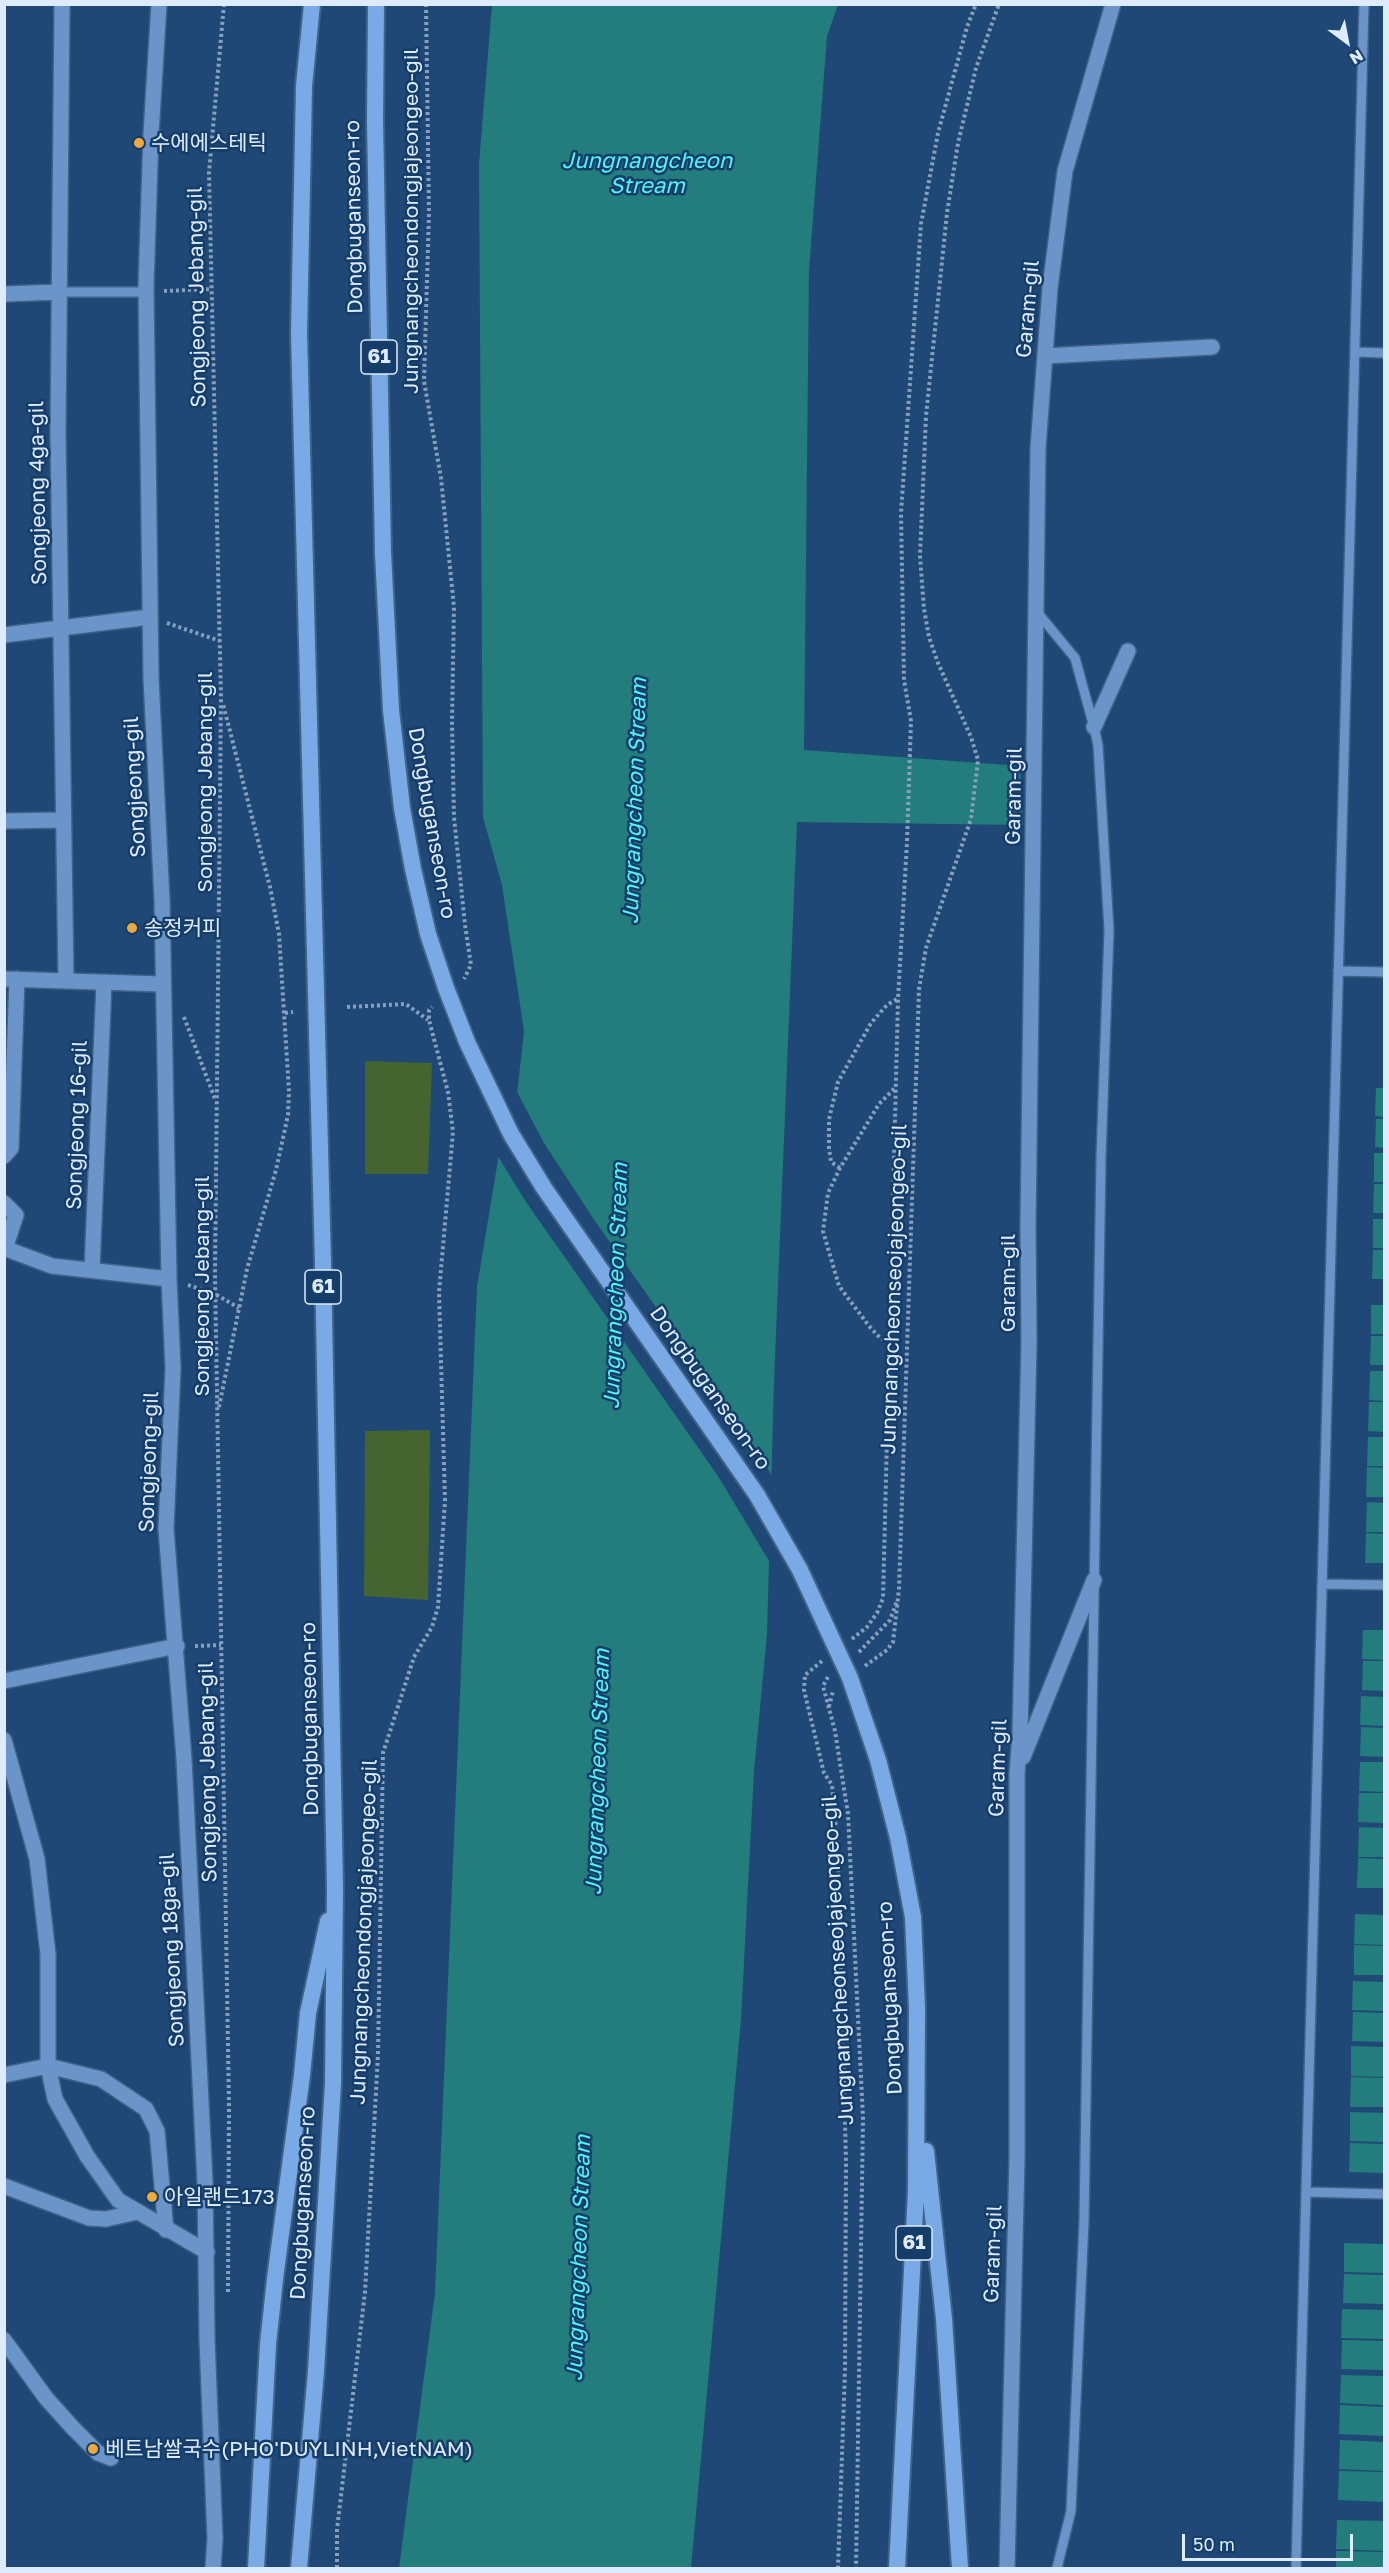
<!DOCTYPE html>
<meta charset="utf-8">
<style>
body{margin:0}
#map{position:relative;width:1389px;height:2573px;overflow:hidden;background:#204876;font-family:"Golos Text",sans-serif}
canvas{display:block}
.frame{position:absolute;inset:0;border:6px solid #ddebfc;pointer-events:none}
.north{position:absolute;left:1317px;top:12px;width:60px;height:60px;-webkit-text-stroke:4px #153d6a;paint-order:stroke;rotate:148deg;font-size:16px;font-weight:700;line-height:24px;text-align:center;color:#ddebfc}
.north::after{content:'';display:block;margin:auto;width:21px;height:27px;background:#ddebfc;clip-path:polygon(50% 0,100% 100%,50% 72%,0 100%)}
.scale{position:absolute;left:1182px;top:2534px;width:171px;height:27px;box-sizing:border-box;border:3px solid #ddebfc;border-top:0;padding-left:8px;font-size:18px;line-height:21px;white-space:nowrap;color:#ddebfc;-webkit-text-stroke:4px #153d6a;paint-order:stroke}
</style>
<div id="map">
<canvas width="1389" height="2573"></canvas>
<div class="frame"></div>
<div class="north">N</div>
<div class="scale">50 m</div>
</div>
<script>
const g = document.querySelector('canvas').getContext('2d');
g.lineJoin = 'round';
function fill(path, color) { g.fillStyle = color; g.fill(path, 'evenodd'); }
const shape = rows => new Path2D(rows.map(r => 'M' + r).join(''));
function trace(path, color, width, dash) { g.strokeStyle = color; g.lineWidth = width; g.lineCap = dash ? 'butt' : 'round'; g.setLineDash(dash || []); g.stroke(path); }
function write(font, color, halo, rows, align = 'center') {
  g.font = font + ' "Golos Text","Noto Sans KR",sans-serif'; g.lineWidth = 5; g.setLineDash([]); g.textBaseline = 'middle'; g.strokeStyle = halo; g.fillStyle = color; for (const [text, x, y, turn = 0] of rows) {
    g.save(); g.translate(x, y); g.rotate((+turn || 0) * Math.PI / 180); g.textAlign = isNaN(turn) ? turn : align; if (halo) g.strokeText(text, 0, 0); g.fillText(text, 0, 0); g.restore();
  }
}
const green = shape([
 [365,1061,432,1063,428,1174,365,1174],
 [430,1430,428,1600,364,1596,365,1431]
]);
const water = shape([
 [492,5,838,5,827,36,809,270,804,750,1020,766,1023,825,797,822,774,1382,767,1634,754,1771,741,2019,691,2568,399,2568,435,2293,477,1287,499,1154,517,1095,524,1031,502,885,483,817,479,164],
 [1376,1088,1384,1088,1384,1117,1375,1116],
 [1376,1119,1384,1119,1384,1148,1375,1147],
 [1374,1153,1384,1153,1384,1182,1374,1182],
 [1374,1184,1384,1184,1384,1213,1373,1213],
 [1373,1219,1384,1219,1384,1248,1373,1248],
 [1373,1250,1384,1250,1384,1279,1372,1279],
 [1371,1305,1384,1305,1384,1334,1371,1334],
 [1371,1336,1384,1336,1384,1365,1370,1365],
 [1370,1371,1384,1371,1384,1401,1369,1400],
 [1369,1402,1384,1402,1384,1432,1368,1431],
 [1368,1437,1384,1437,1384,1466,1367,1466],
 [1367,1467,1384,1468,1384,1497,1366,1497],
 [1367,1502,1384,1503,1384,1532,1366,1532],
 [1366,1533,1384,1534,1384,1563,1365,1563],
 [1363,1630,1384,1630,1384,1660,1362,1659],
 [1363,1661,1384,1661,1384,1691,1362,1690],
 [1361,1696,1384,1697,1384,1726,1360,1725],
 [1361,1727,1384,1728,1384,1757,1360,1756],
 [1360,1762,1384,1762,1384,1792,1359,1791],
 [1359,1793,1384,1793,1384,1823,1358,1822],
 [1359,1827,1384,1828,1384,1857,1358,1857],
 [1358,1858,1384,1859,1384,1888,1357,1888],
 [1355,1914,1384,1915,1384,1945,1354,1944],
 [1354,1945,1384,1946,1384,1975,1354,1975],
 [1353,1981,1384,1982,1384,2011,1352,2010],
 [1353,2012,1384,2013,1384,2042,1352,2041],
 [1351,2046,1384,2047,1384,2077,1351,2076],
 [1351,2077,1384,2078,1384,2107,1350,2107],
 [1350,2112,1384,2113,1384,2142,1350,2141],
 [1350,2143,1384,2144,1384,2173,1349,2172],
 [1344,2243,1384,2244,1384,2273,1344,2272],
 [1344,2274,1384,2275,1384,2304,1343,2303],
 [1342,2309,1384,2310,1384,2339,1341,2338],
 [1342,2340,1384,2341,1384,2370,1341,2369],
 [1341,2375,1384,2376,1384,2405,1340,2403],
 [1340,2405,1384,2407,1384,2436,1339,2434],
 [1340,2440,1384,2442,1384,2471,1339,2469],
 [1339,2471,1384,2472,1384,2502,1338,2500],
 [1337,2520,1384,2521,1384,2551,1336,2549],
 [1336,2551,1384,2552,1384,2568,1336,2568]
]);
const pier = shape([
 [515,1088,544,1143,595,1221,750,1440,774,1479,772,1566,718,1476,526,1202,496,1153]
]);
const path = shape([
 [224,4,209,173,221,698,215,1275,229,2106,228,2295],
 [426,4,429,213,424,381,441,478,454,607,452,722,454,817,465,925,471,965,464,979],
 [164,291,212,289],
 [167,623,220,641],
 [347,1007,406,1004,428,1020],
 [285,1013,293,1012],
 [184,1017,215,1099],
 [840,1168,831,1162,829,1148,829,1119,838,1082,871,1023,887,1005,897,999],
 [188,1285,215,1294,239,1308],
 [890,1342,881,1339,869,1326,839,1286,823,1231,828,1193,840,1168,879,1104,895,1088],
 [219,1407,247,1269,276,1170,288,1115,289,1091,279,934,270,887,223,704],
 [852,1639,867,1627,877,1613,883,1598,898,999,907,842,911,721,904,680,901,513,921,224,938,133,967,27,976,4],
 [195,1646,221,1645],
 [859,1652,890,1620,897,1601],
 [822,1661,805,1675,804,1690,824,1773,832,1785,838,1850,846,2162,845,2370,838,2568],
 [865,1666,887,1650,893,1642,899,1589,919,989,926,948,971,819,978,760,971,737,938,663,929,637,924,609,920,556,926,416,947,213,958,143,976,68,999,4],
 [828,1677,823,1686,835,1731,848,1814,863,2118,856,2568],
 [829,1707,833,1691],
 [337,2568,337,2530,365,2292,378,2055,383,1753,414,1657,432,1627,438,1607,445,1500,439,1292,453,1132,448,1092,429,1020,429,1010,432,1007]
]);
const service = shape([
 [59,292,147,292],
 [1355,352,1384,353],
 [1037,612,1075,658,1094,727,1098,745,1109,930,1101,1158,1084,2221,1071,2511,1057,2568],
 [1338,971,1384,972],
 [1322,1584,1384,1585],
 [1306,2192,1384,2194],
 [1296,2568,1364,4]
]);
const minor = shape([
 [62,4,58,433,66,981],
 [159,4,151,134,146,286,151,678,162,900,169,1279,173,1368,166,1529,184,1759,205,2182,207,2339,215,2539,213,2568],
 [4,294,59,292],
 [1045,356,1212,347],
 [4,635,150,617],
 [1094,727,1128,651],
 [4,821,62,820],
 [4,979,161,984],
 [4,1156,11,1148,17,979],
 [4,1203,16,1215,5,1249],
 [4,1248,52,1266,169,1279],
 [92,1269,104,983],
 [4,1681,177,1646],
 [4,1740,37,1859,48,1954,48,2066,55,2099,87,2156,118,2200,207,2252],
 [4,2075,48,2066,101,2079,146,2109,157,2131,166,2230],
 [4,2186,89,2218,106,2219,137,2212],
 [4,2340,46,2398,73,2428,98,2453,111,2458]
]);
const tertiary = shape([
 [1023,1757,1094,1580],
 [1007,2568,1017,2158,1017,1774,1020,1734,1029,1342,1028,1226,1038,448,1050,288,1065,171,1113,4]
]);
const trunk = shape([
 [376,4,375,121,383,553,391,710],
 [926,2151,944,2319,960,2568],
 [256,2568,268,2344,275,2279,302,2075,308,2013,328,1921],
 [299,2568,316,2371,333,2083,335,1888,323,1264,299,333,304,86,312,4],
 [897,2568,916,2191,917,2008,913,1917]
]);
const trunkBridge = shape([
 [391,710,402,808,413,869,428,934,446,988,467,1042,511,1134,544,1188,757,1495,800,1570,850,1678,878,1760,898,1838,913,1917]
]);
const markers = [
 [139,143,6,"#eea83c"],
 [132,928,6,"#eea83c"],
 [152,2197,6,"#eea83c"],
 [93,2449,6,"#eea83c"]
];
const shields = [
 [379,357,36],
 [323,1287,36],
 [914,2243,36]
];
const shieldNames = [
 ["61",379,357],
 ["61",323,1287],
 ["61",914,2243]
];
const poiNames = [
 ["수에에스테틱",151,143],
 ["송정커피",144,928],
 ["아일랜드173",164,2197],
 ["베트남쌀국수(PHO'DUYLINH,VietNAM)",105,2449]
];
const streetNames = [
 ["Dongbuganseon-ro",354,217,-91],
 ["Jungnangcheondongjajeongeo-gil",411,221,-90],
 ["Songjeong Jebang-gil",197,297,-91],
 ["Garam-gil",1028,309,-85],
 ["Songjeong 4ga-gil",38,493,-91],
 ["Songjeong Jebang-gil",205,782,-90],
 ["Songjeong-gil",135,787,-93],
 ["Garam-gil",1014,796,-89],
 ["Dongbuganseon-ro",432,823,80],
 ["Songjeong 16-gil",77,1125,-88],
 ["Garam-gil",1008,1283,-90],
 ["Songjeong Jebang-gil",202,1286,-90],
 ["Jungnangcheonseojajeongeo-gil",894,1289,-88],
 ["Dongbuganseon-ro",710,1388,55],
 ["Songjeong-gil",149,1462,-88],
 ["Dongbuganseon-ro",310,1719,-91],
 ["Garam-gil",998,1768,-88],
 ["Songjeong Jebang-gil",208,1772,-91],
 ["Jungnangcheondongjajeongeo-gil",364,1932,-88],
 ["Songjeong 18ga-gil",172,1950,-93],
 ["Jungnangcheonseojajeongeo-gil",838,1960,-93],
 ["Dongbuganseon-ro",890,1998,-93],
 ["Dongbuganseon-ro",303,2203,-87],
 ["Garam-gil",993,2254,-88]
];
const waterNames = [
 ["Jungnangcheon",647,161],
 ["Stream",647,186],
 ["Jungrangcheon Stream",635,801,-88],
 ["Jungrangcheon Stream",616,1286,-88],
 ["Jungrangcheon Stream",598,1772,-88],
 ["Jungrangcheon Stream",579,2258,-88]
];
fill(green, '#45642f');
fill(water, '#237d7c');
fill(pier, '#204876');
trace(service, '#406287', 12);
trace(minor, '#406287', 18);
trace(tertiary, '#406287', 18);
trace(trunk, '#406287', 20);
trace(path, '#86a0be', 4, [3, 3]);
trace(service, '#6b95c9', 9);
trace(minor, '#6b95c9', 15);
trace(tertiary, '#6b95c9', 15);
trace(trunk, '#7aaae6', 16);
trace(trunkBridge, '#406287', 20, []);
trace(trunkBridge, '#7aaae6', 16);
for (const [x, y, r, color] of markers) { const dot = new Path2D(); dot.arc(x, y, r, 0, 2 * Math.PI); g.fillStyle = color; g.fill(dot); trace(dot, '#153d6a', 2); }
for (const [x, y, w] of shields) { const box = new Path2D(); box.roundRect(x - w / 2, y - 17, w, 34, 4.5); g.fillStyle = '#153d6a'; g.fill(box); trace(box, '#ddebfc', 1.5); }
write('bold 20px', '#ddebfc', null, shieldNames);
write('21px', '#ddebfc', '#153d6a', poiNames, 'left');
write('21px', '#ddebfc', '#153d6a', streetNames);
write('italic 22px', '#51f4f2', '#153d6a', waterNames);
</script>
